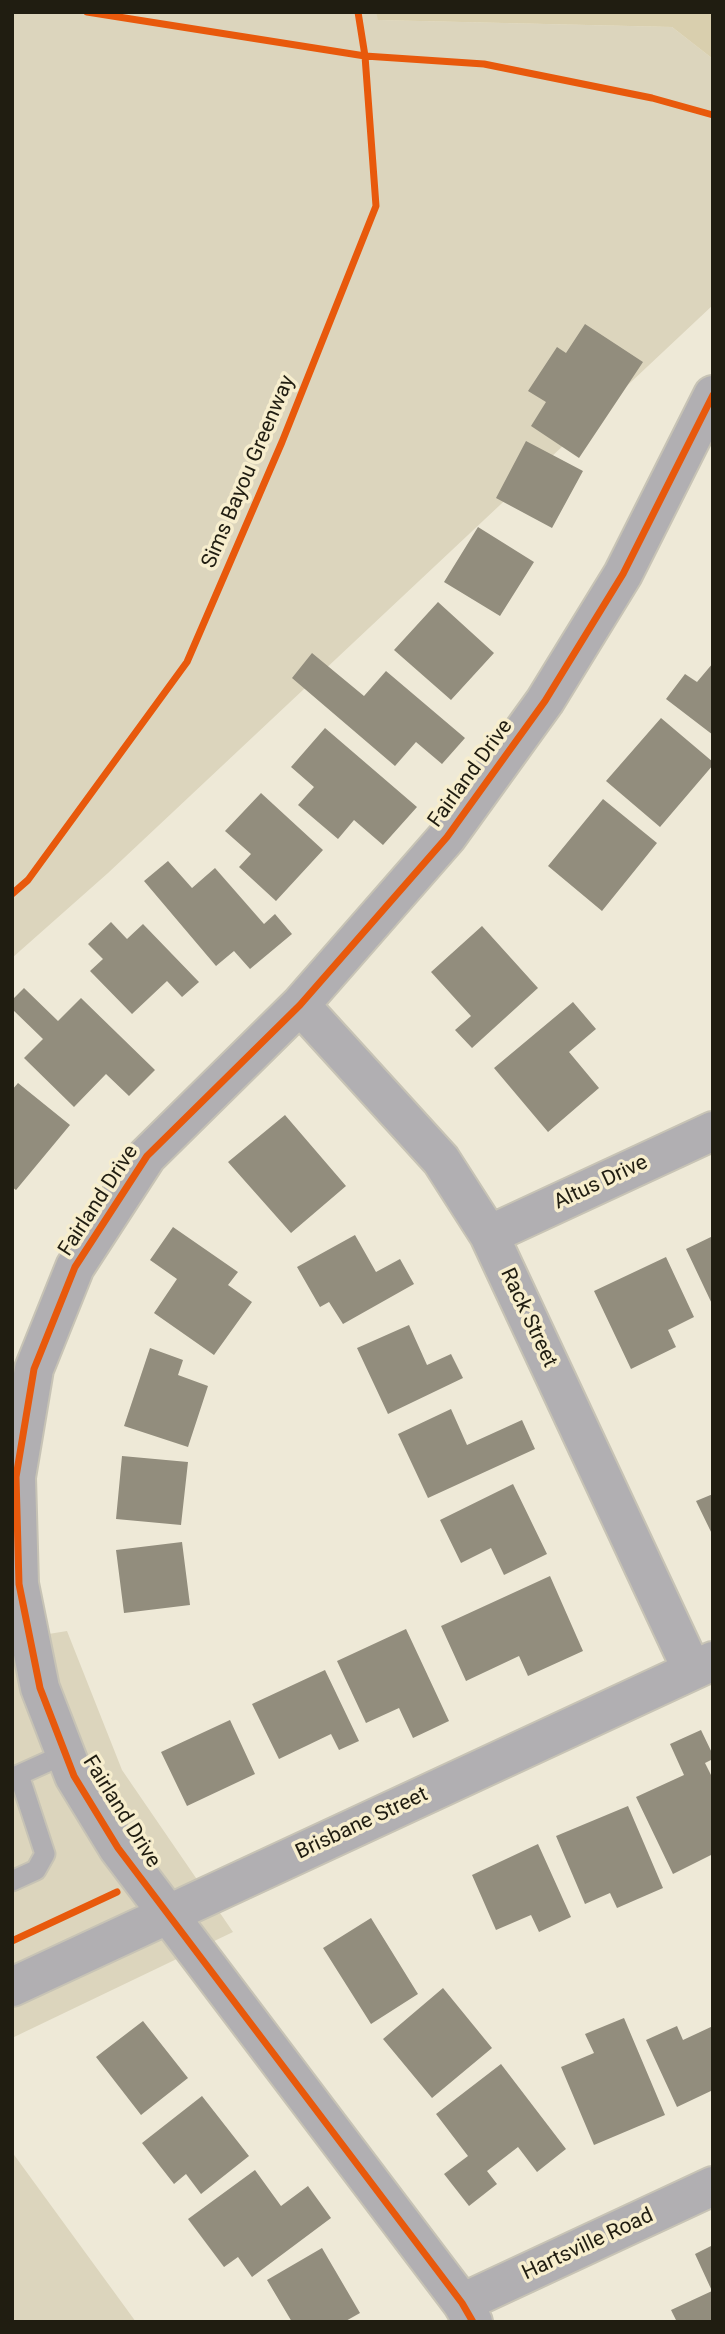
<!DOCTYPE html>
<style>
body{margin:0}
#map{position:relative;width:725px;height:2334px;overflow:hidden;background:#eee9d7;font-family:Roboto,sans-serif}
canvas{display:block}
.frame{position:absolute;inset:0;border:14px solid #201d11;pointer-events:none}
</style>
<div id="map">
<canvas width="725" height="2334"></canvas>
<div class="frame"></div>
</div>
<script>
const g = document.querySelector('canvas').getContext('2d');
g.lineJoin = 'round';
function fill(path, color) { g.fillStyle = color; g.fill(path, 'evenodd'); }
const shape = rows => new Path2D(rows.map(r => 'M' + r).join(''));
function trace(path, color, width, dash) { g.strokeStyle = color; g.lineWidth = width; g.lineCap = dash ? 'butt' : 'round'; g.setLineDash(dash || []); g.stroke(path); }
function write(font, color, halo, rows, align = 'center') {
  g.font = font + ' Roboto,sans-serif'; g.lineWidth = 7; g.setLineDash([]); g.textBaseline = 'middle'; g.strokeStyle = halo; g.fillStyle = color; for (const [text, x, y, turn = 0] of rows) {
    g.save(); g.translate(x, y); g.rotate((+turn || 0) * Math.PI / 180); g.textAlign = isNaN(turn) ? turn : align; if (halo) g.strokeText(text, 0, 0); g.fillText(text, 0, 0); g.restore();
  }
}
const green = shape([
 [12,12,376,12,379,20,672,27,713,59,713,305,108,873,12,958],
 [67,1631,122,1770,233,1932,12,2038,12,1640],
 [12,2152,136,2322,12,2322]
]);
const forest = shape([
 [376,12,713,12,713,59,672,27,378,20]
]);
const building = shape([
 [585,324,643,362,579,458,531,426,546,402,528,391,557,347,566,353],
 [526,441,583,471,552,528,496,498],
 [478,527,534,562,500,616,444,582],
 [438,602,494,653,451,700,394,650],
 [312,653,364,696,386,671,465,738,442,764,416,742,395,766,292,678],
 [713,663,713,735,666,699,685,674,697,682],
 [661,718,713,762,713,765,660,827,606,781],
 [325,728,417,807,383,845,354,820,338,839,298,805,314,787,291,767],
 [261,793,323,850,276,901,239,867,251,854,225,831],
 [603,799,657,843,602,911,548,866],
 [168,861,192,888,215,868,264,924,275,914,292,934,250,969,234,951,216,966,144,881],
 [111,922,127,939,143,924,199,982,182,997,167,981,132,1014,90,971,103,959,88,944],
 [482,926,538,988,472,1048,455,1030,471,1016,431,972],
 [24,988,58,1021,81,998,155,1070,129,1096,106,1074,74,1107,24,1058,43,1039,12,1009,12,1000],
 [573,1002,596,1029,569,1052,599,1088,548,1132,494,1068],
 [18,1083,70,1125,16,1190,12,1187,12,1090],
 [285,1115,346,1186,291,1233,228,1162],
 [173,1227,238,1272,228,1285,252,1302,214,1355,154,1313,177,1279,150,1260],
 [355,1235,376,1272,400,1259,414,1284,343,1324,329,1302,320,1307,297,1267],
 [713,1236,713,1306,686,1249],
 [666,1257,694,1317,668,1330,676,1347,631,1369,594,1291],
 [409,1325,427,1365,451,1354,463,1378,388,1414,357,1348],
 [150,1348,183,1360,178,1375,208,1386,188,1447,124,1426],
 [451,1409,467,1445,522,1420,535,1449,428,1498,398,1434],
 [122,1456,188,1462,181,1525,116,1519],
 [513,1484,547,1554,504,1575,491,1548,461,1563,440,1520],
 [713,1494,713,1536,696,1501],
 [182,1542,190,1605,124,1613,116,1550],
 [550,1576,583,1651,528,1676,519,1656,466,1681,441,1626],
 [406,1629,449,1721,413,1738,399,1708,366,1723,337,1661],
 [325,1670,359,1741,339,1750,331,1734,279,1759,252,1704],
 [230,1720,255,1774,187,1806,161,1752],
 [701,1730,713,1755,713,1759,705,1763,713,1779,713,1854,673,1874,636,1797,684,1775,670,1744],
 [628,1806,663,1888,617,1908,610,1893,585,1904,556,1836],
 [538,1844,571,1917,539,1932,531,1915,496,1930,472,1875],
 [371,1918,418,1994,371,2024,323,1948],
 [443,1988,492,2048,432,2098,383,2039],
 [624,2018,665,2115,594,2145,561,2067,594,2053,585,2034],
 [143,2021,188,2078,141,2115,96,2057],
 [677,2026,683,2040,713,2026,713,2090,677,2107,646,2040],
 [501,2064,566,2149,537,2172,518,2147,487,2171,497,2184,469,2206,444,2174,468,2156,436,2114],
 [202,2096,249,2156,201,2194,186,2174,174,2184,142,2143],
 [255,2170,281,2206,308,2186,331,2218,252,2277,238,2257,224,2267,188,2219],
 [713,2245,713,2322,677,2322,671,2310,712,2291,695,2254],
 [322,2248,360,2313,344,2322,292,2322,267,2280]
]);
const lane = shape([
 [12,1778,65,1754],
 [12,1881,36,1870,45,1854,19,1775]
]);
const street = shape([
 [300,1005,441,1160,489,1235,692,1670],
 [489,1235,713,1131],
 [12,1987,713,1661],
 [462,2303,713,2186],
 [473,2322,462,2303,118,1848,74,1776,40,1688,19,1584,16,1477,34,1369,75,1267,147,1156,300,1005,447,837,545,701,623,574,713,395]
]);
const cycleway = shape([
 [87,12,365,56,484,64,652,98,713,115],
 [12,894,28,880,187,662,282,442,376,206,365,56,358,12],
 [12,1941,117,1892],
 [473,2322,462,2303,118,1848,74,1776,40,1688,19,1584,16,1477,34,1369,75,1267,147,1156,300,1005,447,837,545,701,623,574,713,395]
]);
const streetNames = [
 ["Sims Bayou Greenway",249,472,-67],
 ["Fairland Drive",471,774,-54],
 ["Altus Drive",601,1183,-25],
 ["Fairland Drive",99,1201,-57],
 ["Rack Street",528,1318,65],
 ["Fairland Drive",121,1812,58],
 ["Brisbane Street",362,1824,-25],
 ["Hartsville Road",588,2245,-25]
];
fill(green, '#dcd5bd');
fill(forest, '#d9cfae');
fill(building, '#928d7d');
trace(lane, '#c7c3b5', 23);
trace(street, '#c7c3b5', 42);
trace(lane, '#b1afb2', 19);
trace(street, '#b1afb2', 38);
trace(cycleway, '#e8590c', 7);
write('21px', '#201d11', '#f7eece', streetNames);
</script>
